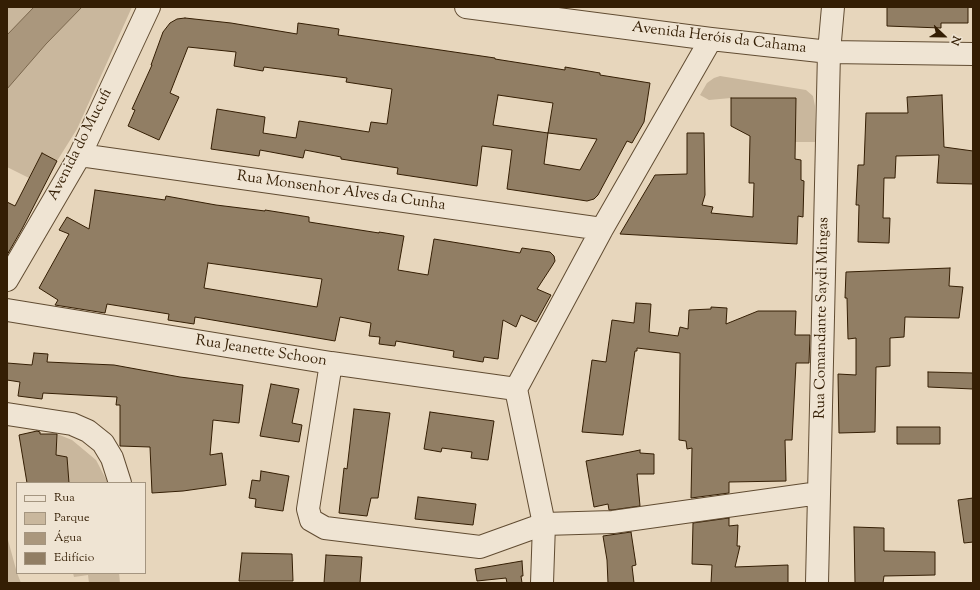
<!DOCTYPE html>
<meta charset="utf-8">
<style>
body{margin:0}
#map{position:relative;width:980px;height:590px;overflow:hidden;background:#e7d6bc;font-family:"Sorts Mill Goudy",serif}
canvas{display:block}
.frame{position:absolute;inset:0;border:8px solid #341e04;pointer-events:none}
.legend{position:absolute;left:16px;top:482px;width:130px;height:92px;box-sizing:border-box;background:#efe4d3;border:1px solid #a49580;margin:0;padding:5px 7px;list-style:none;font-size:12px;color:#341e04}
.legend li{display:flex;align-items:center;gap:8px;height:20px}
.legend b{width:20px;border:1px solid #a49580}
.north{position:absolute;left:924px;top:16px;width:40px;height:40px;-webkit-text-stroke:3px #efe4d3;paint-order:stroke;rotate:112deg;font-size:11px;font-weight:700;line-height:16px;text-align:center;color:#341e04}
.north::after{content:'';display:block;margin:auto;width:14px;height:18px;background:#341e04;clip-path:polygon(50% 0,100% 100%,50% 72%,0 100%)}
</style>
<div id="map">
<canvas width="980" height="590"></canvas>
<div class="frame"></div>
<ul class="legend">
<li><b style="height:5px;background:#efe4d3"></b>Rua</li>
<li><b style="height:11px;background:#c9b79d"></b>Parque</li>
<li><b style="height:11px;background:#aa977d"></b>Água</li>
<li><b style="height:11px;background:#917e64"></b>Edifício</li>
</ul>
<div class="north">N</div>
</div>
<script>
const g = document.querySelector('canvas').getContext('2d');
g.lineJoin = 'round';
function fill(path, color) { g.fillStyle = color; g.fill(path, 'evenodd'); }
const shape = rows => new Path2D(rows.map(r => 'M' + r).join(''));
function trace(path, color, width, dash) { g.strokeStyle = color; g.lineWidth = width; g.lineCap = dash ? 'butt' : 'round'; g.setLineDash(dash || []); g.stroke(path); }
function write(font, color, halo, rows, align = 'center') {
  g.font = font + ' "Sorts Mill Goudy",serif'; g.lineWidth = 3; g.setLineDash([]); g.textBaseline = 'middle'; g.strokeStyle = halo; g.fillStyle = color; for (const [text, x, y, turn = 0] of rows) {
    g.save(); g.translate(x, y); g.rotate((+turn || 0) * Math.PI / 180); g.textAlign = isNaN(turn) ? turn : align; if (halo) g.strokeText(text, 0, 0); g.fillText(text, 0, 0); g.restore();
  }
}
const green = shape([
 [7,7,132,7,77,129,57,161,42,153,29,178,7,167],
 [720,76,806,90,813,96,815,106,815,142,795,142,796,99,731,98,709,100,700,95,707,83,714,78],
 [57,434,72,440,96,460,108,483,69,483,67,457,56,455],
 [8,540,17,573,21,583,7,583],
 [73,573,119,573,120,583,89,583,88,575,74,577]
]);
const water = shape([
 [34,7,82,7,46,44,7,89,7,35,34,7]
]);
const building = shape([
 [887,7,968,7,968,23,941,23,941,28,887,26,887,7],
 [185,18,231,23,297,34,298,23,339,29,338,35,495,58,495,59,565,70,565,67,600,73,600,75,650,83,644,122,632,143,627,141,598,195,594,199,587,201,507,189,512,150,482,146,477,186,397,174,398,168,341,159,341,157,305,150,303,158,260,150,259,156,211,149,217,109,265,117,263,133,296,138,299,121,369,132,371,122,387,124,392,89,346,82,347,78,264,67,263,71,234,66,236,52,188,47,170,93,179,97,159,140,128,126,135,110,132,109,152,65,151,65,163,32,170,23,177,19,185,18],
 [498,95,553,103,548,133,493,125,498,95],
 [548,133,597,139,580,170,544,164,548,133],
 [942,95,944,147,973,151,973,184,937,183,939,155,896,156,895,178,884,178,883,218,890,218,889,243,858,242,859,205,856,205,858,165,864,165,866,113,908,113,907,97,942,95],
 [731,98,796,98,795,159,801,160,801,180,804,181,803,217,798,216,797,244,620,234,655,175,687,174,687,133,704,133,705,195,702,205,713,207,711,213,753,217,754,183,749,183,750,136,731,126,731,98],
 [42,153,57,161,22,229,7,255,7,202,15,206,42,153],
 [95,190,165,200,166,196,216,205,265,211,265,210,309,217,309,222,379,233,379,232,404,236,398,270,428,275,434,239,520,253,522,248,550,252,554,256,555,261,552,266,537,289,551,295,536,322,521,315,516,327,503,320,498,359,484,357,483,362,453,357,454,351,396,341,395,346,379,344,380,337,369,336,371,323,340,317,335,341,195,317,194,324,168,320,169,314,107,304,105,313,55,305,58,300,39,288,69,234,59,230,67,217,89,229,95,190],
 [208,263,322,279,317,307,204,288,208,263],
 [950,268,949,286,963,287,959,318,905,317,904,337,890,338,890,366,876,367,875,432,839,433,838,374,856,375,856,338,848,339,847,298,845,298,846,272,950,268],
 [636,303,651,304,649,332,678,336,680,327,688,329,689,310,711,309,711,307,727,308,726,324,758,311,796,311,795,335,810,335,809,363,796,363,792,440,785,440,786,481,729,482,729,493,691,498,692,448,687,449,686,441,679,440,680,353,637,348,637,351,635,351,623,435,582,432,592,360,606,362,612,320,634,323,636,303],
 [34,353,48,354,47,362,114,365,180,377,243,385,239,423,213,420,210,455,222,453,226,485,183,491,152,493,150,447,120,446,120,405,116,405,117,397,43,393,42,399,18,396,20,382,7,380,7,363,32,365,34,353],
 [928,372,973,373,973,389,928,387,928,372],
 [271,384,299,389,292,423,302,425,299,442,260,436,271,384],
 [354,409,390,413,378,498,371,498,367,516,339,513,344,468,347,469,354,409],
 [430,412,494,421,488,460,471,458,472,452,442,448,441,452,424,449,430,412],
 [897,427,940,427,940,444,897,444,897,427],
 [37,431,40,432,40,434,57,434,56,455,67,457,69,483,27,483,19,435,37,431],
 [640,450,640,453,654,454,654,474,637,474,640,506,612,510,609,510,608,504,594,507,586,461,640,450],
 [261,471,289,476,283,511,255,507,256,499,249,498,252,480,260,481,261,471],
 [418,497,476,504,473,525,415,519,418,497],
 [973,498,973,542,964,543,958,500,973,498],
 [729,518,729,526,738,525,737,546,740,546,735,567,788,565,788,583,711,583,712,565,692,564,693,523,729,518],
 [854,527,884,528,884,551,935,552,935,575,884,576,883,583,855,583,854,527],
 [631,532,636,565,632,566,634,583,608,583,607,560,603,536,631,532],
 [242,553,292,554,293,581,239,581,242,553],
 [326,555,362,557,360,583,324,583,326,555],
 [522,561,523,576,521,576,522,583,507,583,506,578,477,581,475,569,522,561]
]);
const minor = shape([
 [466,7,711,39,829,52,973,54],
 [80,155,602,229],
 [7,280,80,155,149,7],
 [7,310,331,363,516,389],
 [331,363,308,509,311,520,325,528,480,547,544,524,613,522,819,493],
 [7,414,72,424,88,431,103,443,112,458,120,483],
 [542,583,544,524,516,389,602,229,711,39],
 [817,583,829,52,833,7]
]);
const streetNames = [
 ["Avenida Heróis da Cahama",719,39,7],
 ["Avenida do Mucufi",81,145,-63],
 ["Rua Monsenhor Alves da Cunha",341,192,8],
 ["Rua Comandante Saydi Mingas",823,318,-89],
 ["Rua Jeanette Schoon",261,352,9]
];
fill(green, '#c9b79d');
fill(water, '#aa977d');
trace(water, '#7b674d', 1);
fill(building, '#917e64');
trace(building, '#341e04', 1);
trace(minor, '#614c32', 24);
trace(minor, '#efe4d3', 22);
write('15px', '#341e04', '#efe4d3', streetNames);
</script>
